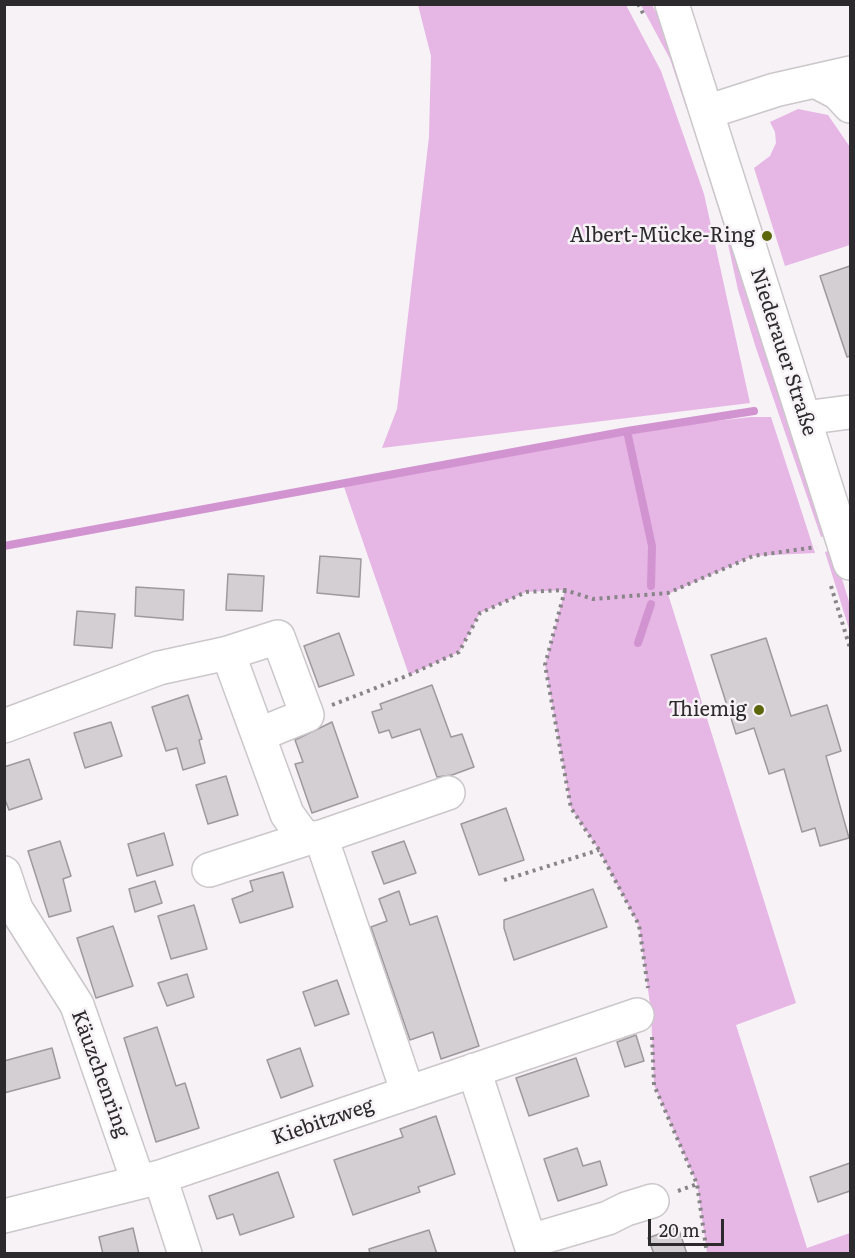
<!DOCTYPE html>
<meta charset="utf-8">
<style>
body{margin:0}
#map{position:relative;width:855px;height:1258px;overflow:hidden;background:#f6f2f6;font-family:Literata,serif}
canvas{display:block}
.frame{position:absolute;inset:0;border:6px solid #2c2a2c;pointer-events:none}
.scale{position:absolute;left:648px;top:1219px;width:76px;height:27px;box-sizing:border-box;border:3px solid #2c2a2c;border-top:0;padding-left:8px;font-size:18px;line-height:21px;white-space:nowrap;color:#2c2a2c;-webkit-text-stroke:4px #f6f2f6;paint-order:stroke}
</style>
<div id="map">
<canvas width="855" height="1258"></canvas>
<div class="frame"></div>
<div class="scale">20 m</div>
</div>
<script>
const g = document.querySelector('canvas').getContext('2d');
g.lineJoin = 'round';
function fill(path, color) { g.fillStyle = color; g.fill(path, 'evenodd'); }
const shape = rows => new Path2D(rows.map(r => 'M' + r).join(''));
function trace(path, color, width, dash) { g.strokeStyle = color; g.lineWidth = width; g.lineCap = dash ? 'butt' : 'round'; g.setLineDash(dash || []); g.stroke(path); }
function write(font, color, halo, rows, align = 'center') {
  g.font = font + ' Literata,serif'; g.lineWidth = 5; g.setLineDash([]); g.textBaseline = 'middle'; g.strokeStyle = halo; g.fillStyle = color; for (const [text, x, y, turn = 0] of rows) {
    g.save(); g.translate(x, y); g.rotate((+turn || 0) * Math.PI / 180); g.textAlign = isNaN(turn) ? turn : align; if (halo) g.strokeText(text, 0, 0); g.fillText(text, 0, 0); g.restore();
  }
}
const green = shape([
 [418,5,626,5,661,71,704,194,750,403,382,448,397,409,429,137,431,56],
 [641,5,652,5,660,19,691,105,686,107,670,59],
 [798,109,828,115,850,147,850,245,785,266,754,168,770,156,776,143,775,132,770,122],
 [697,125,828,535,821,537,756,348,738,290,725,230,693,126],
 [751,417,771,417,815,553,753,556,668,594,796,1003,736,1025,807,1248,850,1233,850,1253,707,1253,697,1184,654,1085,651,1011,639,926,599,850,571,808,545,665,565,590,526,592,480,613,459,652,409,675,343,484,627,431],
 [833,549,850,605,850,632,825,552]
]);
const stream = shape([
 [627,431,652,546,651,586],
 [4,546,627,431,754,411],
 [638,643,651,604]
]);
const building = shape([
 [850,266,850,356,847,357,820,276,850,266],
 [320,556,361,559,359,597,317,593,320,556],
 [228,574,264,576,262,611,226,610,228,574],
 [136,587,184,590,183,620,135,616,136,587],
 [77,611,115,614,112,648,74,645,77,611],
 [339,633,354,675,319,687,304,646,339,633],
 [766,638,791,716,827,705,841,751,826,756,849,838,820,846,815,828,802,832,784,769,769,774,754,728,736,734,711,655,766,638],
 [432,685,451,737,462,734,474,767,452,775,437,777,420,729,392,738,389,730,379,733,372,712,382,709,380,704,432,685],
 [188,695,202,739,199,740,205,763,183,770,177,748,166,751,152,707,188,695],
 [111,722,122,756,85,768,74,733,111,722],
 [332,722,358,797,312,813,295,764,303,762,295,740,332,722],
 [29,759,42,799,9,810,4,797,4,767,29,759],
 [226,776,238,815,208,824,196,785,226,776],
 [506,808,524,860,479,875,461,824,506,808],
 [164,833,173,865,137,876,128,844,164,833],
 [60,841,71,876,63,879,71,911,49,917,28,851,60,841],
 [404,841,416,873,384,884,372,852,404,841],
 [283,872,293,907,240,923,232,899,253,891,250,881,283,872],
 [155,881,162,903,135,912,129,889,155,881],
 [593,889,607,927,514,960,504,928,504,920,593,889],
 [399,891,410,925,437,916,479,1046,441,1059,433,1032,410,1040,371,927,387,921,379,899,399,891],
 [194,905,207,949,171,959,158,916,194,905],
 [113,926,133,986,96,998,77,938,113,926],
 [187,974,194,997,167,1006,158,983,187,974],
 [337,980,349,1014,315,1026,303,992,337,980],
 [157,1027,176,1086,185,1083,199,1128,156,1142,124,1038,157,1027],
 [636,1035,644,1061,625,1067,617,1042,636,1035],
 [52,1048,60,1078,4,1093,4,1061,52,1048],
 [300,1048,313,1086,281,1098,267,1060,300,1048],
 [576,1058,589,1096,529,1116,516,1078,576,1058],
 [436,1116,455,1174,418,1187,420,1192,353,1215,334,1160,403,1137,400,1129,436,1116],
 [577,1148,583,1166,600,1161,607,1185,558,1201,544,1159,577,1148],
 [850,1163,850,1191,818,1202,810,1177,850,1163],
 [278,1172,294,1217,240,1235,233,1214,217,1219,209,1196,278,1172],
 [678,1227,687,1254,654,1254,648,1238,678,1227],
 [133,1228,139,1254,103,1254,99,1237,133,1228],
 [429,1230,437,1254,370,1254,369,1249,429,1230]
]);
const path = shape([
 [638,4,644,15],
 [831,586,850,648],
 [565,590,545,665,571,808,599,850,639,925,648,988],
 [332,705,409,675,459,652,480,613,526,592,565,590,593,599,668,593,753,556,816,547],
 [504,880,599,850],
 [652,1037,654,1085,697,1184,707,1254],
 [678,1191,697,1184]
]);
const minor = shape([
 [817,82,838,93,850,106],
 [707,112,775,90,850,73],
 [804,418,850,412],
 [228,653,278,637,307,715,258,735],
 [4,726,159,668,228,653,287,814,305,839,321,837,408,1093],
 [321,837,448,793],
 [209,870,305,839],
 [4,873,16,909,77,1005,138,1181],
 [474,1070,534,1254],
 [160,1177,185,1254],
 [4,1216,160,1177,637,1015],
 [530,1241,608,1218,626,1209,652,1201]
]);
const major = shape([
 [672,4,850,563]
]);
const markers = [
 [767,236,6,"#5c670c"],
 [759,710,6,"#5c670c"]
];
const poiNames = [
 ["Albert-Mücke-Ring",755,236],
 ["Thiemig",747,710]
];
const streetNames = [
 ["Niederauer Straße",783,352,72],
 ["Käuzchenring",100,1074,70],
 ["Kiebitzweg",323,1122,-19]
];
fill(green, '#e6b6e5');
trace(stream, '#d294d1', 8);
fill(building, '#d3cfd2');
trace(building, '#9d999d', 1.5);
trace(minor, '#cbc7ca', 36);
trace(major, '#cbc7ca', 36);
trace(path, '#888588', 4, [3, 4.5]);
trace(minor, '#fff', 33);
trace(major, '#fff', 33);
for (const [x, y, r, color] of markers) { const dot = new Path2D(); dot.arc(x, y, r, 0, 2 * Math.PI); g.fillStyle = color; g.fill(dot); trace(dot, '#f6f2f6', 2); }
write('20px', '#2c2a2c', '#f6f2f6', poiNames, 'right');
write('20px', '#2c2a2c', '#f6f2f6', streetNames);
</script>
